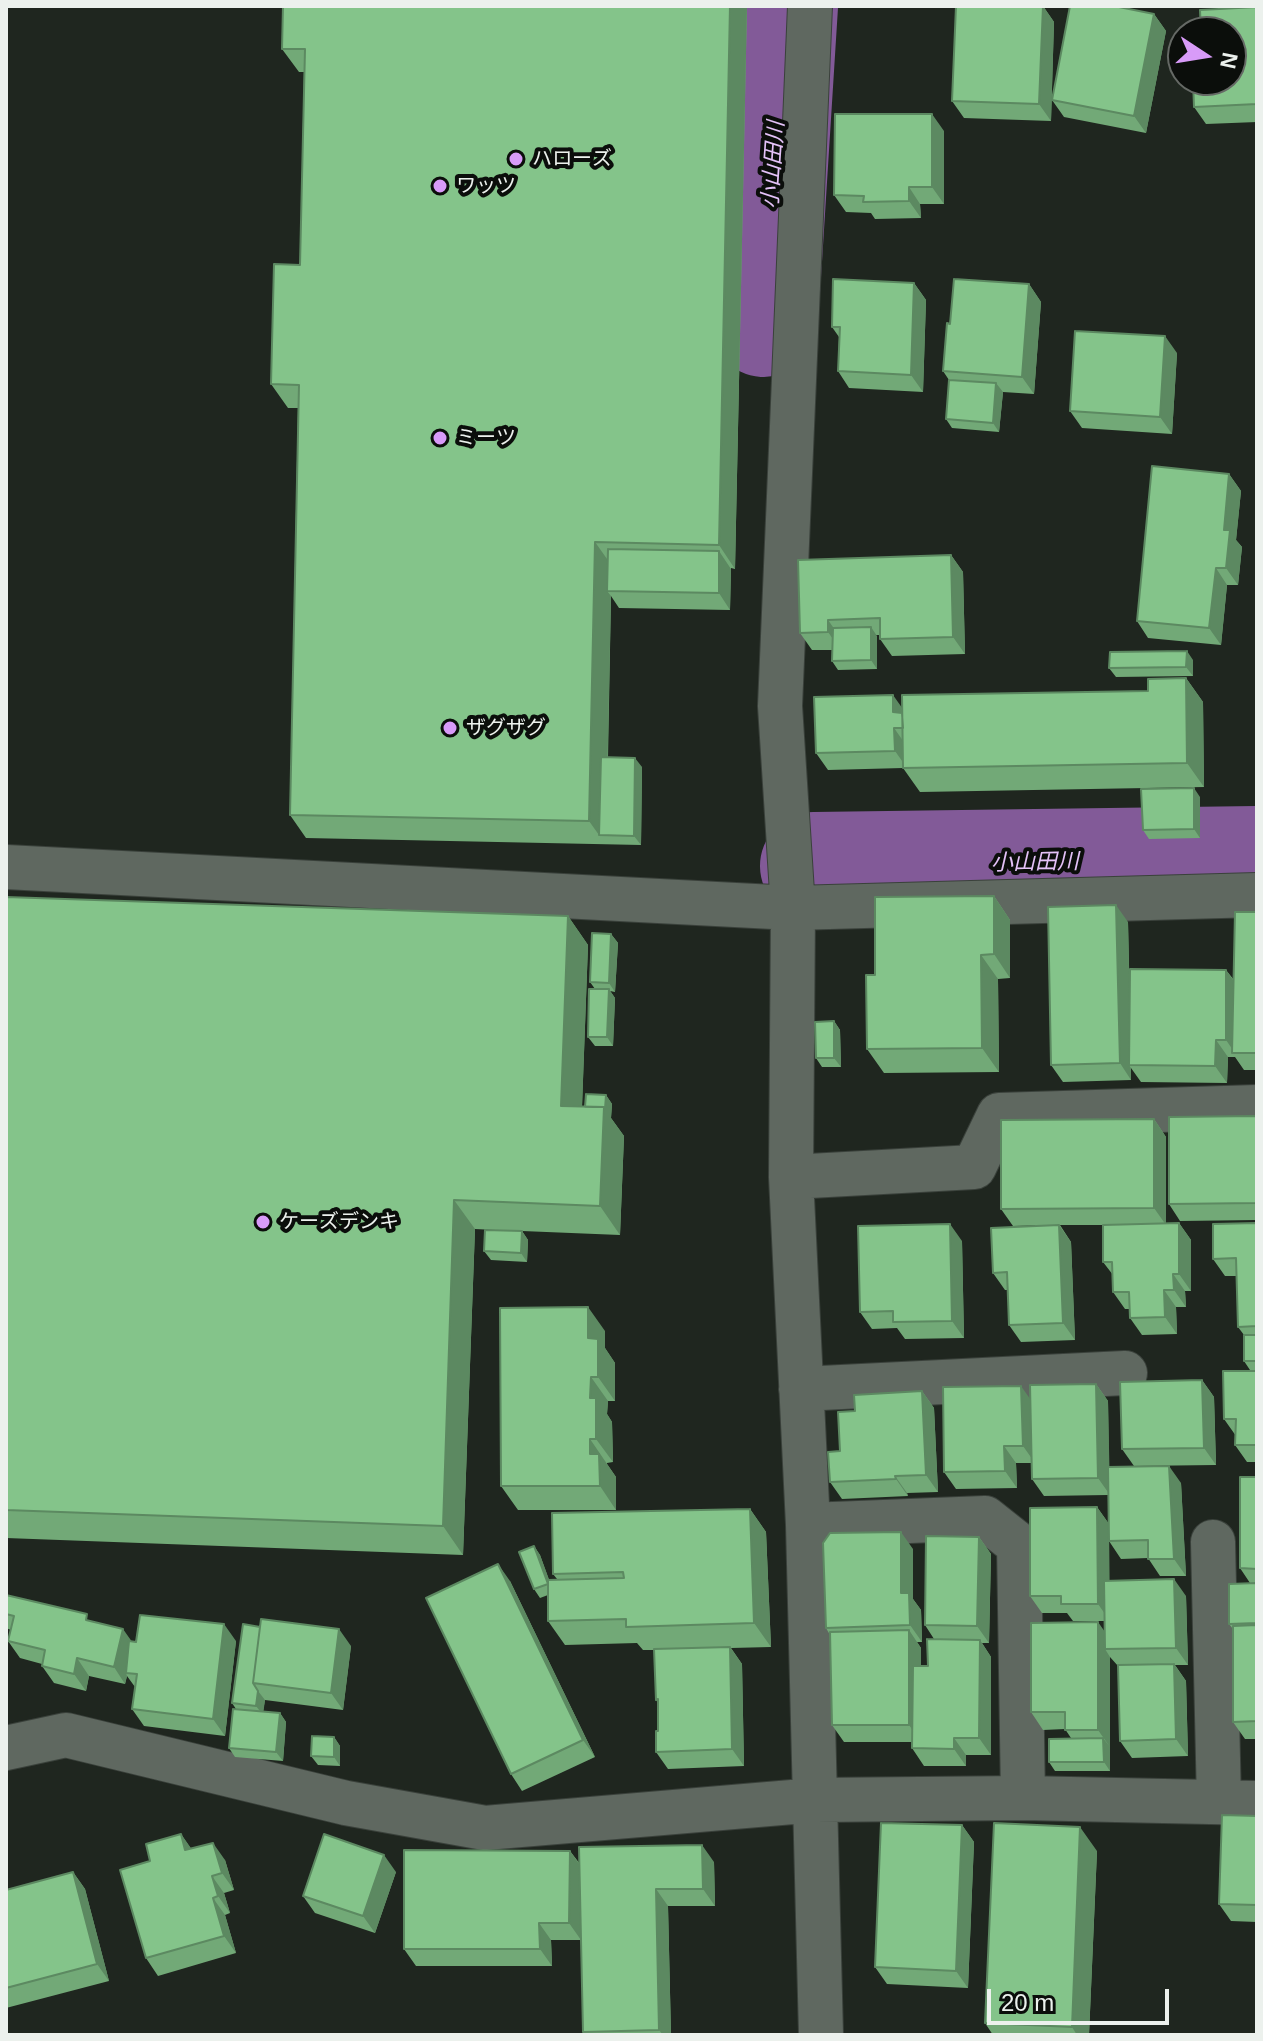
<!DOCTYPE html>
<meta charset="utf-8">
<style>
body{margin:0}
#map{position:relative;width:1263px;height:2041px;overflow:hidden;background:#1f261f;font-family:Helvetica,sans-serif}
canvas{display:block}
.frame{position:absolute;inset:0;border:8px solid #ecf1ed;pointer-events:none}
.north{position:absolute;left:1167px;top:16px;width:80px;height:80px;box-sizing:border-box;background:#0b0e0b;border:2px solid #656965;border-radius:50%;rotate:102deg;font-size:22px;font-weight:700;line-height:32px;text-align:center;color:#ecf1ed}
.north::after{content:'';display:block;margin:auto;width:28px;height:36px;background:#d89bf8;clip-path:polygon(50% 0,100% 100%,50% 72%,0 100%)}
.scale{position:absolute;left:987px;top:1989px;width:182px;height:36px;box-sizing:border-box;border:4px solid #ecf1ed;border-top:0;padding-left:10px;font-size:24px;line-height:28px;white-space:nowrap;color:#ecf1ed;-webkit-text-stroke:6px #0b0e0b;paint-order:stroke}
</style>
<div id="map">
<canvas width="1263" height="2041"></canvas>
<div class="frame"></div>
<div class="north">N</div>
<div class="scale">20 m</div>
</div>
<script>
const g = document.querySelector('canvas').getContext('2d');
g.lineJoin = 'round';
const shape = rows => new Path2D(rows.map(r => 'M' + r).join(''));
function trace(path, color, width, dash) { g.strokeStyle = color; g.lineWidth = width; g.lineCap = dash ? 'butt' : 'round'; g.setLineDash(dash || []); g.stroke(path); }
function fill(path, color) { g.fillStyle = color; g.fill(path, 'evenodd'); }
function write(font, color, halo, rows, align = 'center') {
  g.font = font + ' Helvetica,"Noto Sans JP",sans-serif'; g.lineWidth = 8; g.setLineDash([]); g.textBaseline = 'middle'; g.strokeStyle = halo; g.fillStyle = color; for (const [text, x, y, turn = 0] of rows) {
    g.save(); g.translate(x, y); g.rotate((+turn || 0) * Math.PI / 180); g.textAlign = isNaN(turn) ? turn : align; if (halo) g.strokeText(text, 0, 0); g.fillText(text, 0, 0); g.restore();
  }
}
const river = shape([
 [764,323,784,6],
 [814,866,1257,860]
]);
const minor = shape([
 [810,6,780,706,793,908,791,1177,808,1525,821,2035],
 [6,867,793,908,1257,895],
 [791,1177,974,1167,999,1115,1257,1107],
 [801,1389,1125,1373],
 [808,1525,985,1518,1019,1545,1023,1798],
 [1213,1542,1219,1802],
 [6,1748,66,1735,346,1803,485,1828,816,1800,1023,1798,1257,1803]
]);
const wall = shape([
 [747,6,735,569,731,568,730,610,619,608,611,596,608,758,642,767,641,845,306,838,290,815,298,408,288,408,271,384,300,265,304,72,299,72,282,49],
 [1043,6,1054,22,1051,121,964,118,952,101],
 [1257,7,1257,122,1206,124,1194,107],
 [1154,14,1166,31,1146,133,1064,117,1052,100],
 [944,131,944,204,920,204,921,218,875,219,871,213,846,212,834,195],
 [914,283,926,300,923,392,849,388,838,371,839,337,832,327],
 [1029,284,1041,302,1034,394,1003,392,999,432,952,428,946,419,949,380,943,371],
 [1177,353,1172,434,1082,428,1070,411],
 [1229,474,1241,491,1236,540,1242,547,1238,585,1227,585,1221,645,1148,638,1137,621],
 [951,555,963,572,965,654,892,656,880,639,880,635,876,635,877,669,838,670,832,661,832,650,812,650,800,633],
 [1193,660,1193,676,1116,677,1109,668],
 [1186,678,1203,702,1204,787,920,792,903,768,828,770,816,753,902,709,1148,691],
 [1200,797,1200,838,1149,839,1143,830],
 [994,896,1010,920,1010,978,998,979,999,1072,884,1073,867,1049,875,975],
 [6,897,568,916,588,945,582,1106,585,1107,606,1095,612,1104,611,1118,624,1136,620,1235,522,1231,528,1240,527,1262,491,1260,484,1251,495,1230,475,1229,463,1555,6,1538],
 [1257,912,1257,1070,1244,1070,1235,1057,1228,1057,1227,1083,1141,1082,1131,1068,1131,1080,1063,1082,1051,1065,1128,922,1130,1006,1226,970,1234,980],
 [611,934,618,943,615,992,610,991,615,998,613,1046,595,1046,588,1037,595,989,590,982],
 [834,1021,840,1030,841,1067,822,1067,816,1058],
 [1257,1116,1257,1220,1180,1221,1169,1204],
 [1154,1119,1166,1137,1166,1224,1179,1223,1191,1240,1191,1291,1185,1291,1186,1307,1176,1307,1177,1334,1142,1335,1130,1318,1130,1309,1125,1309,1113,1292,1113,1275,1103,1262,1103,1225,1060,1225,1071,1242,1075,1340,1021,1342,1009,1325,1008,1290,1005,1290,993,1273,1050,1225,1013,1226,1001,1209],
 [1257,1223,1257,1370,1250,1370,1244,1361,1244,1335,1238,1327,1237,1276,1225,1276,1213,1259],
 [962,1241,964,1338,905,1339,897,1328,872,1329,860,1312],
 [605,1331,605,1348,615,1363,615,1401,608,1401,607,1414,612,1422,613,1462,607,1463,607,1464,616,1477,616,1510,518,1510,501,1486],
 [1257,1371,1257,1462,1247,1462,1235,1445,1236,1436,1224,1419],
 [1202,1380,1214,1397,1216,1465,1134,1466,1122,1449],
 [1096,1384,1108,1401,1109,1467,1181,1483,1186,1576,1160,1576,1148,1558,1121,1559,1109,1541,1109,1528,1109,1581,1186,1596,1188,1665,1175,1665,1186,1681,1188,1756,1132,1758,1120,1741,1118,1666,1110,1657,1110,1771,1055,1771,1049,1762,1071,1738,1065,1729,1043,1730,1031,1712,1104,1631,1104,1621,1073,1621,1067,1613,1042,1613,1030,1596,1097,1507,1109,1524,1108,1495,1044,1496,1032,1479,1032,1463,1016,1463,1017,1488,956,1489,944,1472,1031,1400],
 [922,1391,934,1408,938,1492,907,1493,908,1496,842,1499,830,1482,855,1411],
 [1257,1477,1257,1739,1245,1739,1233,1722,1233,1629,1229,1624,1250,1583,1240,1568],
 [750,1509,766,1532,771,1647,731,1648,742,1664,744,1766,668,1769,656,1752,658,1731,658,1703,656,1700,654,1650,643,1650,637,1643,565,1645,548,1621,548,1595,540,1598,534,1589,534,1546,540,1555,549,1580,557,1579,553,1574],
 [979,1537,991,1554,989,1643,982,1643,991,1657,991,1755,966,1755,966,1766,924,1766,912,1748,912,1742,844,1742,832,1725,830,1635,826,1628,913,1549,913,1599,921,1610,922,1642,917,1642,921,1648,921,1666,928,1666,934,1639,925,1625],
 [510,1581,595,1757,522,1791,511,1774],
 [6,1595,93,1622,131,1642,236,1641,225,1736,144,1726,132,1709,135,1687,127,1676,125,1684,89,1676,86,1691,54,1683,42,1666,42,1664,20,1658,8,1641,11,1630,6,1628],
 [243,1624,351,1646,343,1710,265,1700,263,1711,280,1713,286,1722,283,1761,235,1757,229,1748,236,1709,232,1703],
 [334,1737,340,1746,340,1766,318,1765,311,1756],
 [1257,1816,1257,1922,1231,1921,1219,1904],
 [962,1825,974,1842,968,1988,887,1984,875,1967],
 [181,1834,191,1849,225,1860,234,1890,224,1893,230,1913,225,1915,236,1953,158,1976,146,1958,150,1861],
 [570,1851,580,1864,714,1862,715,1906,668,1906,671,2035,585,2035,583,2032,581,1940,551,1940,552,1966,416,1966,404,1949],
 [1097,1851,1089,2035,993,2035,985,2023],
 [73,1872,85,1889,109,1981,6,2008,6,1890],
 [396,1872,375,1933,315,1913,303,1896]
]);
const shadedWall = shape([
 [730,6,747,6,735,569,719,545],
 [1043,6,1054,22,1051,121,1039,104],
 [1154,14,1166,31,1146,133,1134,116],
 [932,114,944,131,944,204,932,187],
 [909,187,920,204,921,218,909,201],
 [914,283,926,300,923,392,911,375],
 [1029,284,1041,302,1034,394,1022,377],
 [1165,336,1177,353,1172,434,1160,417],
 [996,383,1003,392,999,432,993,423],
 [1229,474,1241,491,1236,540,1242,547,1238,585,1226,568,1224,530],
 [595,542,612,566,607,591,611,596,606,835,599,835,589,821],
 [719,551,731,569,730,610,719,593],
 [951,555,963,572,965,654,953,637],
 [1216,568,1227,585,1221,645,1209,628],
 [828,620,840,637,840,649,828,632],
 [871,627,877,636,877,669,871,660],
 [1187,651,1193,660,1193,676,1186,667],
 [1186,678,1203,702,1204,787,1187,763],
 [893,695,905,712,893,712],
 [894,728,906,745,907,768,895,751],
 [635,758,642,767,641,845,634,836],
 [1194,788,1200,797,1200,838,1194,829],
 [994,896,1010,920,1010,978,994,954],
 [1116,905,1128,922,1131,1065,1129,1065,1131,1068,1131,1080,1120,1063],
 [568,916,588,945,581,1135,561,1106],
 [611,934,618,943,615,992,609,983],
 [981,955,998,979,999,1072,982,1048],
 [1226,970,1238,987,1235,1053,1226,1040],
 [609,989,615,998,613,1046,607,1037],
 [834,1021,840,1030,841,1067,834,1058],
 [1216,1040,1228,1057,1227,1083,1215,1066],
 [606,1095,612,1104,611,1118,624,1136,620,1235,600,1206,604,1107],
 [1154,1119,1166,1137,1166,1225,1154,1208],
 [454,1200,475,1229,463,1555,443,1526],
 [1179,1223,1191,1240,1191,1291,1179,1274],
 [950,1224,962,1241,964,1338,952,1321],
 [1059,1225,1071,1242,1075,1340,1063,1323],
 [522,1231,528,1240,527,1262,521,1253],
 [1173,1274,1185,1291,1186,1307,1174,1290],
 [1164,1290,1176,1307,1177,1334,1165,1317],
 [588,1307,605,1331,605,1348,615,1363,615,1401,598,1377,588,1338],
 [591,1377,608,1401,607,1414,612,1422,613,1462,596,1439,590,1398],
 [1202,1380,1214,1397,1216,1465,1204,1448],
 [1096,1384,1108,1401,1110,1495,1098,1478],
 [1021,1386,1033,1403,1035,1463,1023,1446],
 [922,1391,934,1408,938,1492,926,1475],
 [590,1439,616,1477,616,1510,600,1486,590,1454],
 [1004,1446,1016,1463,1017,1488,1005,1471],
 [1169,1466,1181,1483,1186,1576,1174,1559],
 [895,1476,907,1493,908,1496,896,1479],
 [1097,1507,1109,1524,1110,1621,1098,1604],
 [750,1509,766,1532,771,1647,754,1623],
 [901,1532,913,1549,913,1599,921,1610,922,1642,910,1625,901,1593],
 [979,1537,991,1554,989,1643,977,1626],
 [534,1546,540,1555,554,1593,548,1584],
 [498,1564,510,1581,595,1757,583,1740],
 [1174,1579,1186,1596,1188,1665,1176,1648],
 [1098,1622,1110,1639,1105,1649,1110,1657,1110,1747,1098,1730],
 [224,1624,236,1641,225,1736,213,1719],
 [123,1629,135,1646,126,1673,127,1676,125,1684,114,1667],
 [339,1629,351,1646,343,1710,331,1693],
 [909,1630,921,1648,921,1742,909,1725],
 [980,1640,991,1657,991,1755,979,1738],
 [730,1647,742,1664,744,1766,732,1749],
 [77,1658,89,1676,86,1691,74,1674],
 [1174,1664,1186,1681,1188,1756,1176,1739],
 [258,1691,265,1700,263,1715,256,1706],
 [280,1713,286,1722,283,1761,276,1752],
 [334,1737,340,1746,340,1766,334,1757],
 [954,1738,966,1755,966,1766,954,1749],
 [1103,1738,1110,1747,1110,1771,1104,1762],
 [962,1825,974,1842,968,1988,956,1971],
 [1080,1827,1097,1851,1089,2035,1077,2035,1072,2027],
 [181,1834,193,1851,185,1850],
 [213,1843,225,1860,234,1890,222,1873],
 [702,1845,714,1862,715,1906,703,1889],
 [570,1851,582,1868,581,1940,569,1923],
 [384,1855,396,1872,375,1933,363,1916],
 [73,1872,85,1889,109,1981,97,1964],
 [212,1876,224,1893,230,1913,218,1896],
 [656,1889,668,1906,671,2035,663,2035,659,2030],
 [213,1898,225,1915,236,1953,224,1936],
 [539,1923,551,1940,552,1966,540,1949]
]);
const building = shape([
 [283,6,730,6,719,545,595,542,589,821,290,815,299,385,271,384,274,264,300,265,305,49,282,49,283,6],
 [956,6,1043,6,1039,104,952,101,956,6],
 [1070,6,1114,6,1154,14,1134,116,1052,100,1070,6],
 [1257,7,1257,104,1194,107,1193,80,1231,80,1231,32,1201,32,1200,10,1257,7],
 [835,114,932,114,932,187,909,187,909,201,863,202,864,196,834,195,835,114],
 [833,279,914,283,911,375,838,371,840,327,832,327,833,279],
 [954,279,1029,284,1022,377,943,371,947,323,950,324,954,279],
 [1075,331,1165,336,1160,417,1070,411,1075,331],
 [949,380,996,383,993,423,946,419,949,380],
 [1152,466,1229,474,1224,530,1230,530,1226,568,1216,568,1209,628,1137,621,1152,466],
 [608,549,719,551,719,593,607,591,608,549],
 [951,555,953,637,880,639,880,618,828,620,828,632,800,633,798,560,951,555],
 [871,627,871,660,832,661,833,628,871,627],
 [1187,651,1186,667,1109,668,1110,652,1187,651],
 [1186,678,1187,763,903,768,902,695,1148,691,1148,679,1186,678],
 [893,695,893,712,902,713,903,728,894,728,895,751,816,753,814,697,893,695],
 [601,757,635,758,634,836,599,835,601,757],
 [1194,788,1194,829,1143,830,1141,789,1194,788],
 [994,896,994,954,981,955,982,1048,867,1049,866,975,875,975,875,897,994,896],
 [6,897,568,916,561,1106,604,1107,600,1206,454,1200,443,1526,6,1510,6,897],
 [1116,905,1120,1063,1051,1065,1048,907,1116,905],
 [1235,912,1257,912,1257,1053,1232,1053,1235,912],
 [592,933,611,934,609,983,590,982,592,933],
 [1130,969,1226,970,1226,1040,1216,1040,1215,1066,1129,1065,1130,969],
 [589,989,609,989,607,1037,588,1037,589,989],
 [834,1021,834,1058,816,1058,815,1022,834,1021],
 [586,1094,606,1095,605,1109,604,1107,585,1107,586,1094],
 [1257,1116,1257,1203,1169,1204,1169,1117,1257,1116],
 [1154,1119,1154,1208,1001,1209,1001,1120,1154,1119],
 [1179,1223,1179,1274,1173,1274,1174,1290,1164,1290,1165,1317,1130,1318,1129,1292,1113,1292,1112,1262,1103,1262,1103,1225,1179,1223],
 [1257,1223,1257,1326,1238,1327,1236,1258,1213,1259,1213,1224,1257,1223],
 [950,1224,952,1321,893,1322,893,1311,860,1312,858,1226,950,1224],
 [1059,1225,1063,1323,1009,1325,1007,1272,993,1273,991,1228,1059,1225],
 [485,1230,522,1231,521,1253,484,1251,485,1230],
 [588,1307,588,1338,598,1339,598,1377,591,1377,590,1398,596,1398,596,1439,590,1439,590,1454,599,1454,600,1486,501,1486,500,1308,588,1307],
 [1244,1335,1257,1335,1257,1361,1244,1361,1244,1335],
 [1223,1371,1257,1371,1257,1445,1235,1445,1236,1419,1224,1419,1223,1371],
 [1202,1380,1204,1448,1122,1449,1120,1382,1202,1380],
 [1096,1384,1098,1478,1032,1479,1030,1385,1096,1384],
 [1021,1386,1023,1446,1004,1446,1005,1471,944,1472,943,1387,1021,1386],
 [922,1391,926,1475,895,1476,896,1479,830,1482,828,1452,840,1451,838,1412,855,1411,854,1395,922,1391],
 [1169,1466,1174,1559,1148,1559,1148,1540,1109,1541,1108,1467,1169,1466],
 [1240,1477,1257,1477,1257,1569,1240,1568,1240,1477],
 [1097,1507,1098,1604,1061,1604,1061,1596,1030,1596,1030,1508,1097,1507],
 [750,1509,754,1623,626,1627,626,1619,548,1621,548,1580,624,1578,623,1572,553,1574,552,1513,750,1509],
 [901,1532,901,1593,909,1593,910,1625,826,1628,823,1543,830,1533,901,1532],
 [926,1536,979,1537,977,1626,925,1625,926,1536],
 [534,1546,548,1584,534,1589,519,1552,534,1546],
 [498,1564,583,1740,511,1774,426,1598,498,1564],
 [1174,1579,1176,1648,1105,1649,1104,1581,1174,1579],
 [1257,1583,1257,1623,1229,1624,1229,1584,1257,1583],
 [6,1595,87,1614,86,1620,123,1629,114,1667,77,1658,74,1674,42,1666,45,1650,8,1641,14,1616,6,1614,6,1595],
 [140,1615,224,1624,213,1719,132,1709,137,1674,126,1673,129,1641,136,1642,140,1615],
 [261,1619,339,1629,331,1693,253,1683,261,1619],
 [1098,1622,1098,1730,1065,1730,1065,1712,1031,1712,1031,1623,1098,1622],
 [243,1624,260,1627,253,1683,258,1691,256,1706,232,1703,243,1624],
 [1257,1625,1257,1721,1233,1722,1233,1626,1257,1625],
 [909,1630,909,1725,832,1725,830,1632,909,1630],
 [927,1639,980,1640,979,1738,954,1738,954,1749,912,1748,913,1666,928,1666,927,1639],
 [730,1647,732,1749,656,1752,656,1731,658,1731,658,1699,656,1700,654,1649,730,1647],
 [1174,1664,1176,1739,1120,1741,1118,1665,1174,1664],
 [233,1709,280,1713,276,1752,229,1748,233,1709],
 [312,1736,334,1737,334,1757,311,1756,312,1736],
 [1103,1738,1104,1762,1049,1762,1049,1739,1103,1738],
 [1222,1815,1257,1816,1257,1905,1219,1904,1222,1815],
 [881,1823,962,1825,956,1971,875,1967,881,1823],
 [994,1823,1080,1827,1072,2027,985,2023,994,1823],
 [181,1834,185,1850,213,1843,222,1873,212,1876,218,1896,213,1898,224,1936,146,1958,120,1870,150,1861,146,1844,181,1834],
 [324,1834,384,1855,363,1916,303,1896,324,1834],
 [702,1845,703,1889,656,1889,659,2030,583,2032,579,1847,702,1845],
 [404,1850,570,1851,569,1923,539,1923,540,1949,404,1949,404,1850],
 [73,1872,97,1964,6,1988,6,1890,73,1872]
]);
const markers = [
 [516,159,8,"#d89bf8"],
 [440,186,8,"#d89bf8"],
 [440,438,8,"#d89bf8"],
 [450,728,8,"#d89bf8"],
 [263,1222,8,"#d89bf8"]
];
const poiNames = [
 ["ハローズ",532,159],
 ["ワッツ",456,186],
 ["ミーツ",456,438],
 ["ザグザグ",466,728],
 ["ケーズデンキ",279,1222]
];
const waterNames = [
 ["小山田川",774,165,-86],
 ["小山田川",1035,863,-1]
];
trace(river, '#825a98', 108);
trace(minor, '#3a413b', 46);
trace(minor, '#5f6860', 44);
fill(wall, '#72a977');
fill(shadedWall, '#5c8961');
fill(building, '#84c48a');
trace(building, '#5c8961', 2);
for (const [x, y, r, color] of markers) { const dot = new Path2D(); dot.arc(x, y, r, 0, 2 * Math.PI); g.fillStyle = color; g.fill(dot); trace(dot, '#0b0e0b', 3); }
write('20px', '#ecf1ed', '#0b0e0b', poiNames, 'left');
write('italic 22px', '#e4c2f8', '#0b0e0b', waterNames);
</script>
